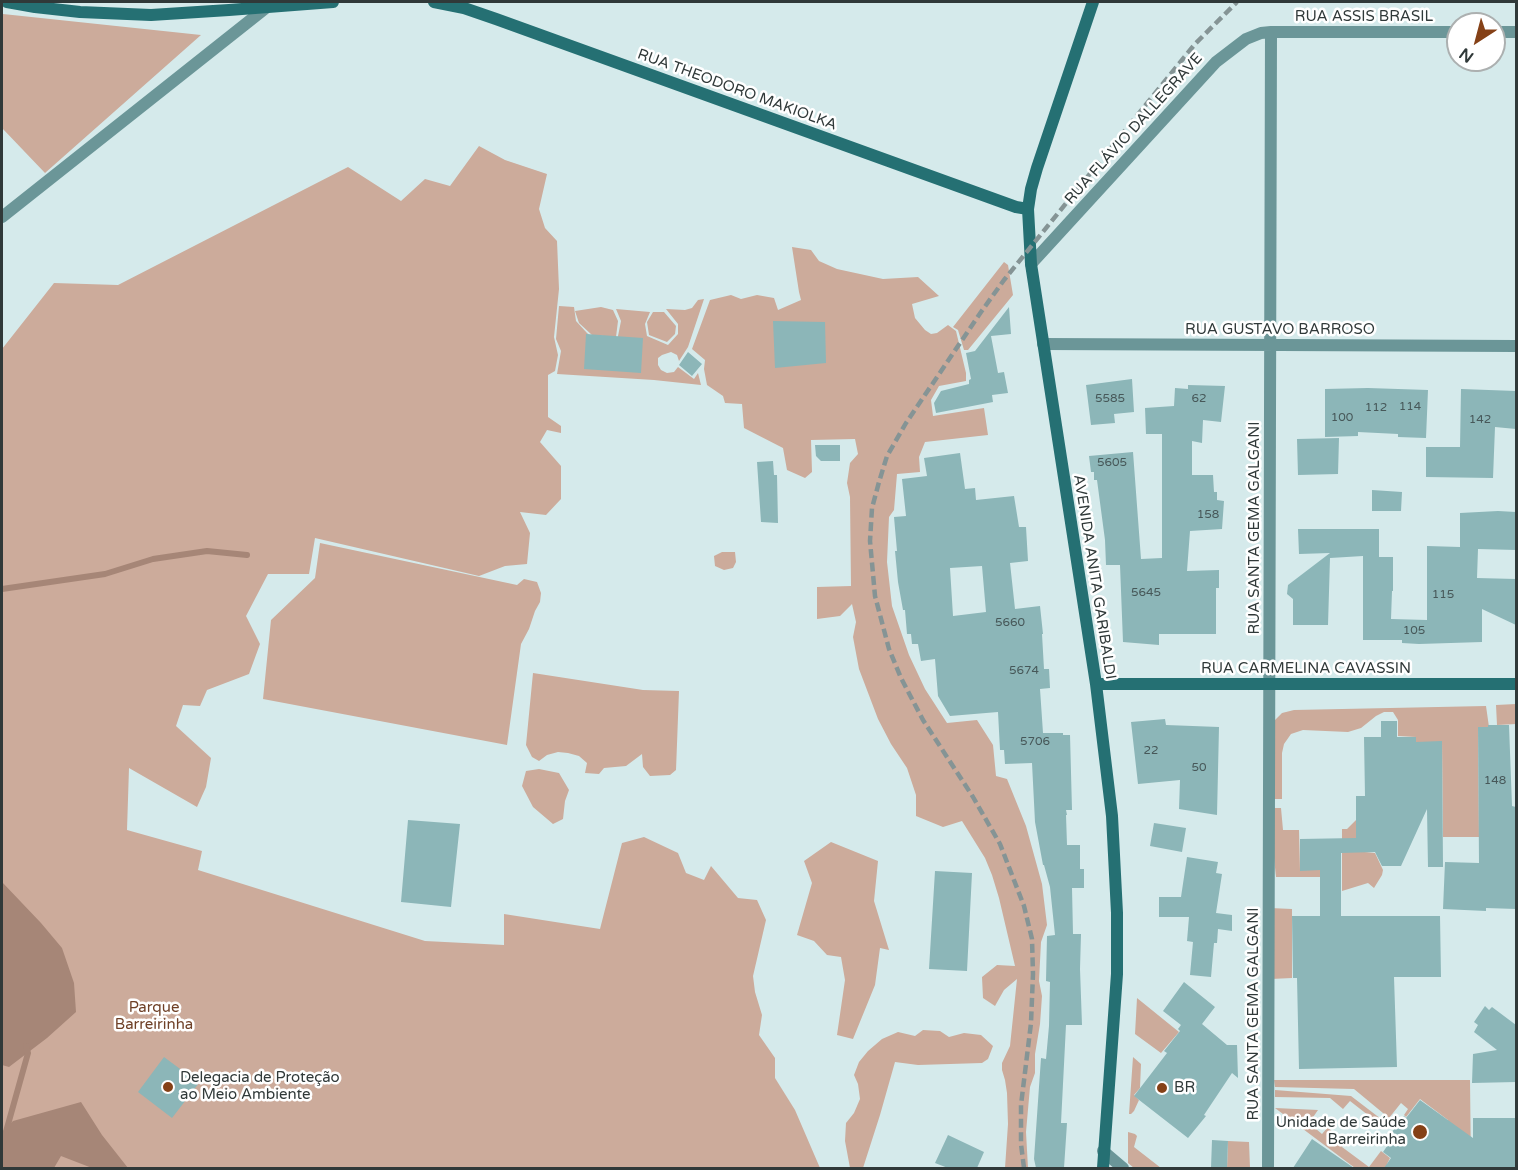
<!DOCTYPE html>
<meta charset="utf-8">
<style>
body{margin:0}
#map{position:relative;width:1518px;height:1170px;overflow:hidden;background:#d5eaeb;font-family:"Varela Round",sans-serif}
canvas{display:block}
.frame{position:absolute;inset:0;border:3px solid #303939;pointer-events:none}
.north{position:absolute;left:1446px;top:12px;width:60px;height:60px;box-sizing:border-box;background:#fff;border:2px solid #acb0b0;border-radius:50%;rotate:216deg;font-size:16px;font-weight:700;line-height:24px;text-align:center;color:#303939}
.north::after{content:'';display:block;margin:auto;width:21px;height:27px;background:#854117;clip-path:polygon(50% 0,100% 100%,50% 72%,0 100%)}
</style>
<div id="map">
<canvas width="1518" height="1170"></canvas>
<div class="frame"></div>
<div class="north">N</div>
</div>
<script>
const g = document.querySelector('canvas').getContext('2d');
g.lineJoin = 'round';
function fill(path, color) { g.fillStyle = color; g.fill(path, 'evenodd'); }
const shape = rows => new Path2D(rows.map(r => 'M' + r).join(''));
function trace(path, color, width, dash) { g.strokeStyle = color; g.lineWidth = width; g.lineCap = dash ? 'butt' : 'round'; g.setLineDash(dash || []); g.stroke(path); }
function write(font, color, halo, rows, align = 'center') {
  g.font = font + ' "Varela Round",sans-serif'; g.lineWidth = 5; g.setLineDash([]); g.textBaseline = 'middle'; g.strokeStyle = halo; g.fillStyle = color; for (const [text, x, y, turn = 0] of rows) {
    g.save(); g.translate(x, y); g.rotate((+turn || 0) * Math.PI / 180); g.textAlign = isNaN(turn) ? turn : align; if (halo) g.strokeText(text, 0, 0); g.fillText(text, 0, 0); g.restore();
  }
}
const green = shape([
 [2,14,3,14,201,35,45,173,2,128],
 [479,146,505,160,547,174,539,209,545,228,557,241,559,289,554,337,558,355,555,371,548,375,548,417,561,426,561,433,547,430,540,442,561,466,561,499,546,515,520,512,530,533,527,564,505,566,479,576,315,538,309,574,268,574,246,616,260,644,249,674,207,690,200,706,183,705,176,726,211,758,206,787,197,807,129,768,127,830,202,851,198,870,425,941,504,945,504,914,600,929,622,843,644,837,678,853,686,873,704,880,711,866,738,898,757,900,766,920,753,976,755,992,762,1015,759,1035,775,1058,775,1078,795,1110,820,1168,2,1168,2,349,54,283,118,285,348,167,401,201,425,179,450,186],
 [792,247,811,250,819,261,837,269,883,279,918,277,939,296,912,304,915,318,925,330,931,334,937,333,948,325,956,331,966,373,966,381,939,386,931,400,933,416,984,408,988,435,925,442,919,457,920,472,897,474,894,510,889,517,887,562,892,606,909,655,925,689,947,723,977,720,993,745,996,776,1007,779,1026,826,1042,884,1047,925,1041,942,1039,981,1042,996,1040,1024,1035,1054,1035,1073,1030,1087,1026,1132,1028,1168,1005,1168,1008,1124,1007,1093,1005,1080,1002,1070,1002,1063,1010,1046,1017,979,1004,990,995,1006,983,998,982,977,997,965,1015,966,999,898,992,875,985,858,962,821,943,827,916,816,916,795,907,768,891,744,878,719,859,669,853,637,856,622,852,604,840,616,817,619,817,587,851,586,850,497,847,483,850,463,858,454,855,439,811,440,812,472,805,478,787,470,783,448,744,428,742,404,725,403,723,396,707,385,704,369,705,360,692,349,710,300,731,295,741,299,757,295,774,298,778,310,801,300,799,292],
 [1004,262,1008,265,1013,295,968,350,964,350,958,330,953,327],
 [704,299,688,347,679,361,677,355,671,352,662,355,658,358,658,365,661,370,667,373,674,372,678,367,694,379,698,373,701,385,654,380,557,374,561,351,556,339,559,306,574,307,576,321,587,333,605,348,617,340,618,336,621,321,616,309,650,312,645,324,647,336,668,345,678,334,678,324,666,309,685,310,692,308,698,300],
 [601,307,613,310,618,321,616,337,592,335,579,323,575,311],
 [653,312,664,312,676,326,675,334,667,342,649,335,647,322],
 [320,543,517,585,524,579,537,582,541,593,540,602,535,611,529,629,521,644,507,745,263,699,271,620,315,578],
 [722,552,735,552,736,562,733,568,724,570,715,566,714,556],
 [533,673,643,690,679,691,676,770,670,775,650,776,643,767,642,754,626,766,604,768,599,774,585,773,587,763,579,756,568,753,558,752,547,755,539,761,532,757,526,745],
 [1516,704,1516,724,1497,725,1496,705],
 [1486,706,1489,727,1478,728,1479,837,1443,837,1442,742,1416,742,1416,737,1398,736,1398,720,1393,712,1384,712,1376,716,1361,728,1348,732,1303,730,1291,734,1284,744,1282,753,1282,799,1273,799,1273,722,1282,713,1294,710],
 [539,769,559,773,569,790,565,801,563,819,553,824,533,807,522,786,526,771],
 [1273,808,1281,808,1283,830,1299,830,1300,870,1320,870,1320,877,1276,877,1269,810],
 [1357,819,1365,819,1365,852,1375,853,1383,870,1382,875,1374,888,1368,883,1342,891,1342,829,1347,829],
 [831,842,878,861,874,901,889,950,880,948,875,985,853,1039,837,1035,845,980,841,957,827,955,814,941,797,935,812,883,804,861],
 [1270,908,1292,909,1292,978,1271,979],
 [1137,998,1179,1032,1161,1053,1135,1034],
 [923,1030,940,1031,949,1037,964,1033,981,1035,993,1046,988,1059,982,1063,918,1065,895,1062,880,1115,863,1168,850,1168,845,1141,846,1123,854,1113,860,1099,858,1084,854,1075,859,1062,868,1051,882,1039,898,1032,915,1036],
 [1133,1057,1141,1064,1140,1088,1134,1095,1139,1100,1134,1111,1131,1114,1129,1114],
 [1274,1080,1470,1080,1471,1168,1460,1168,1442,1155,1448,1120,1420,1099,1406,1117,1404,1115,1408,1109,1401,1103,1389,1118,1354,1089,1275,1087],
 [1275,1090,1351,1096,1385,1122,1382,1126,1350,1101,1343,1109,1330,1098,1275,1097],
 [1275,1108,1318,1110,1309,1123,1322,1134,1328,1127,1343,1144,1342,1147,1369,1167,1381,1151,1390,1158,1387,1164,1393,1168,1355,1168],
 [1128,1132,1135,1134,1137,1136,1134,1147,1161,1168,1134,1168,1128,1163],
 [1228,1141,1249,1142,1250,1168,1227,1168]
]);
const water = shape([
 [2,882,41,923,62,948,74,983,76,1012,47,1038,9,1067,2,1065],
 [81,1102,102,1135,128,1168,92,1168,61,1156,54,1168,2,1168,2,1132,13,1121]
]);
const stream = shape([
 [2,589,105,574,153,559,207,551,247,555],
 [2,1146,28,1053,26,1046]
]);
const building = shape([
 [1009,307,1011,334,991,336,998,373,1004,372,1008,393,992,395,993,402,936,413,934,403,941,391,969,384,969,380,971,379,966,353,975,351],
 [773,321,825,322,826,363,775,368],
 [586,334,643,338,641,373,584,369],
 [688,352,702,364,692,376,679,365],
 [1132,379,1134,412,1114,414,1115,423,1091,425,1086,385],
 [1188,385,1225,386,1221,422,1203,420,1202,443,1192,441,1192,475,1213,475,1214,492,1217,492,1217,500,1224,501,1222,529,1190,531,1187,571,1219,570,1219,588,1216,588,1216,634,1159,634,1159,645,1123,642,1120,565,1106,565,1105,540,1097,480,1094,480,1094,472,1091,472,1089,456,1133,452,1141,559,1162,558,1162,434,1146,434,1145,408,1174,406,1175,388,1188,389],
 [1368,388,1428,390,1426,438,1398,437,1398,434,1358,432,1358,436,1325,437,1325,389],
 [1461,389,1516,391,1516,429,1495,427,1493,478,1426,477,1426,447,1460,447],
 [1339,438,1338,474,1298,475,1297,439],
 [815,445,840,445,840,461,821,461,816,456],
 [960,453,965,489,975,488,976,500,1014,496,1019,527,1026,527,1028,561,1010,563,1015,609,1040,606,1043,634,1042,634,1044,669,1049,669,1050,688,1040,689,1043,733,1063,733,1063,735,1070,735,1072,810,1066,810,1067,815,1066,815,1067,845,1080,845,1080,869,1084,869,1084,888,1072,888,1073,934,1081,934,1080,969,1082,1025,1066,1025,1061,1123,1067,1123,1064,1168,1036,1168,1034,1159,1041,1058,1046,1059,1049,1026,1050,982,1046,981,1047,936,1055,935,1050,887,1044,865,1043,865,1035,822,1032,763,1005,764,1004,750,1000,750,998,712,950,716,938,696,935,659,921,661,918,644,912,644,911,634,907,634,905,610,903,610,898,582,895,551,897,551,894,517,906,516,902,479,927,476,924,458],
 [982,566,986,612,953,616,950,568],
 [773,461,774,475,777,475,778,523,761,522,757,462],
 [1372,490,1402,492,1401,511,1372,511],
 [1498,511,1516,512,1516,550,1478,549,1477,578,1516,579,1516,625,1482,609,1482,642,1419,644,1402,643,1402,640,1363,640,1363,556,1330,558,1328,625,1293,625,1293,599,1287,594,1288,585,1330,553,1299,554,1298,529,1379,529,1379,557,1393,557,1393,591,1392,591,1391,619,1427,620,1427,546,1460,547,1460,513],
 [1165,719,1166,725,1219,727,1217,815,1179,809,1180,780,1138,784,1131,722],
 [1381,721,1397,721,1397,737,1416,737,1416,742,1442,741,1443,867,1428,867,1427,809,1401,866,1382,866,1375,852,1341,853,1341,916,1440,916,1441,977,1394,977,1397,1067,1299,1069,1297,978,1293,978,1292,916,1320,916,1320,870,1300,871,1300,839,1356,838,1356,796,1365,796,1364,737,1381,737],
 [1488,725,1509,725,1512,806,1516,807,1516,909,1486,908,1486,911,1443,909,1445,862,1479,863,1478,727,1488,727],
 [408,820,460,824,451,907,401,902],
 [1154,823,1186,828,1182,852,1150,846],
 [1187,857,1218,862,1216,873,1222,874,1216,913,1232,915,1232,931,1218,929,1217,943,1214,943,1211,977,1190,975,1193,942,1187,941,1189,917,1159,917,1159,897,1181,897],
 [935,871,972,873,967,971,929,969],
 [1184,982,1215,1007,1202,1024,1227,1045,1237,1045,1238,1078,1232,1073,1204,1115,1206,1116,1188,1138,1134,1096,1167,1053,1164,1051,1180,1031,1178,1029,1181,1025,1163,1011],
 [1485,1006,1489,1010,1492,1007,1516,1025,1516,1082,1472,1083,1473,1054,1497,1050,1474,1032,1478,1025,1474,1022],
 [164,1057,199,1083,172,1118,138,1092],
 [1420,1100,1473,1138,1473,1118,1516,1118,1516,1168,1384,1168,1391,1158,1383,1152,1392,1139,1389,1136,1404,1116,1406,1118],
 [948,1135,984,1152,977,1168,948,1168,935,1163],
 [1312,1139,1354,1168,1293,1168],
 [1212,1140,1228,1141,1227,1168,1211,1168]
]);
const street = shape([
 [1494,32,1516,32],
 [2,217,267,7],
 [1031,264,1216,62,1246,39,1261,33,1271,32,1458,32],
 [1043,344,1516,346],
 [1103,1151,1123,1168],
 [1268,1168,1271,32]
]);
const secondary = shape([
 [7,2,35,7,80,12,151,15,229,10,333,2],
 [434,2,464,8,496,19,1016,207,1028,209],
 [1093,2,1037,168,1031,189,1028,209,1031,264,1096,684,1112,816,1117,913,1117,974,1103,1168],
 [1096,684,1516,684]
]);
const rail = shape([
 [1024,1168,1021,1144,1021,1105,1031,1023,1033,974,1032,939,1024,906,1000,844,973,797,923,720,901,678,889,649,875,596,870,541,872,508,879,482,887,456,906,423,981,312,1004,280,1195,44,1237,2]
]);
const markers = [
 [168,1087,6,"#854117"],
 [1162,1088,6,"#854117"],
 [1420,1132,8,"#854117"]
];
const numberNames = [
 ["5585",1110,399],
 ["62",1199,399],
 ["114",1410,407],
 ["112",1376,408],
 ["100",1342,418],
 ["142",1480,420],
 ["5605",1112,463],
 ["158",1208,515],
 ["5645",1146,593],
 ["115",1443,595],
 ["5660",1010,623],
 ["105",1414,631],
 ["5674",1024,671],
 ["5706",1035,742],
 ["22",1151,751],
 ["50",1199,768],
 ["148",1495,781]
];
const streetNames = [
 ["RUA ASSIS BRASIL",1364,17],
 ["RUA THEODORO MAKIOLKA",737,90,20],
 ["RUA FLÁVIO DALLEGRAVE",1134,129,-48],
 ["RUA GUSTAVO BARROSO",1280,330],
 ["RUA SANTA GEMA GALGANI",1255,528,-90],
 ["AVENIDA ANITA GARIBALDI",1094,577,81],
 ["RUA CARMELINA CAVASSIN",1306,669],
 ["RUA SANTA GEMA GALGANI",1254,1014,-90]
];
const parkNames = [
 ["Parque",154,1008],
 ["Barreirinha",154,1025]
];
const poiNames = [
 ["Delegacia de Proteção",180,1078],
 ["ao Meio Ambiente",180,1095],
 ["BR",1174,1088],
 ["Unidade de Saúde",1406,1123,"right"],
 ["Barreirinha",1406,1140,"right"]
];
fill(green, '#ccab9b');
fill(water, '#a68677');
trace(stream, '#a68677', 6);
fill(building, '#8cb6b8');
trace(street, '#6b9698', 12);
trace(secondary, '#257073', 12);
trace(rail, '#859495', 4.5, [9, 4.5]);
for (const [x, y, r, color] of markers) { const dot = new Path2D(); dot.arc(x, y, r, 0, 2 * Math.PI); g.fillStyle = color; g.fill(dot); trace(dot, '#fff', 2); }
write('12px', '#475859', null, numberNames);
write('15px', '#303939', '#fff', streetNames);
write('15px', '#6f4027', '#fff', parkNames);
write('15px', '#303939', '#fff', poiNames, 'left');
</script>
